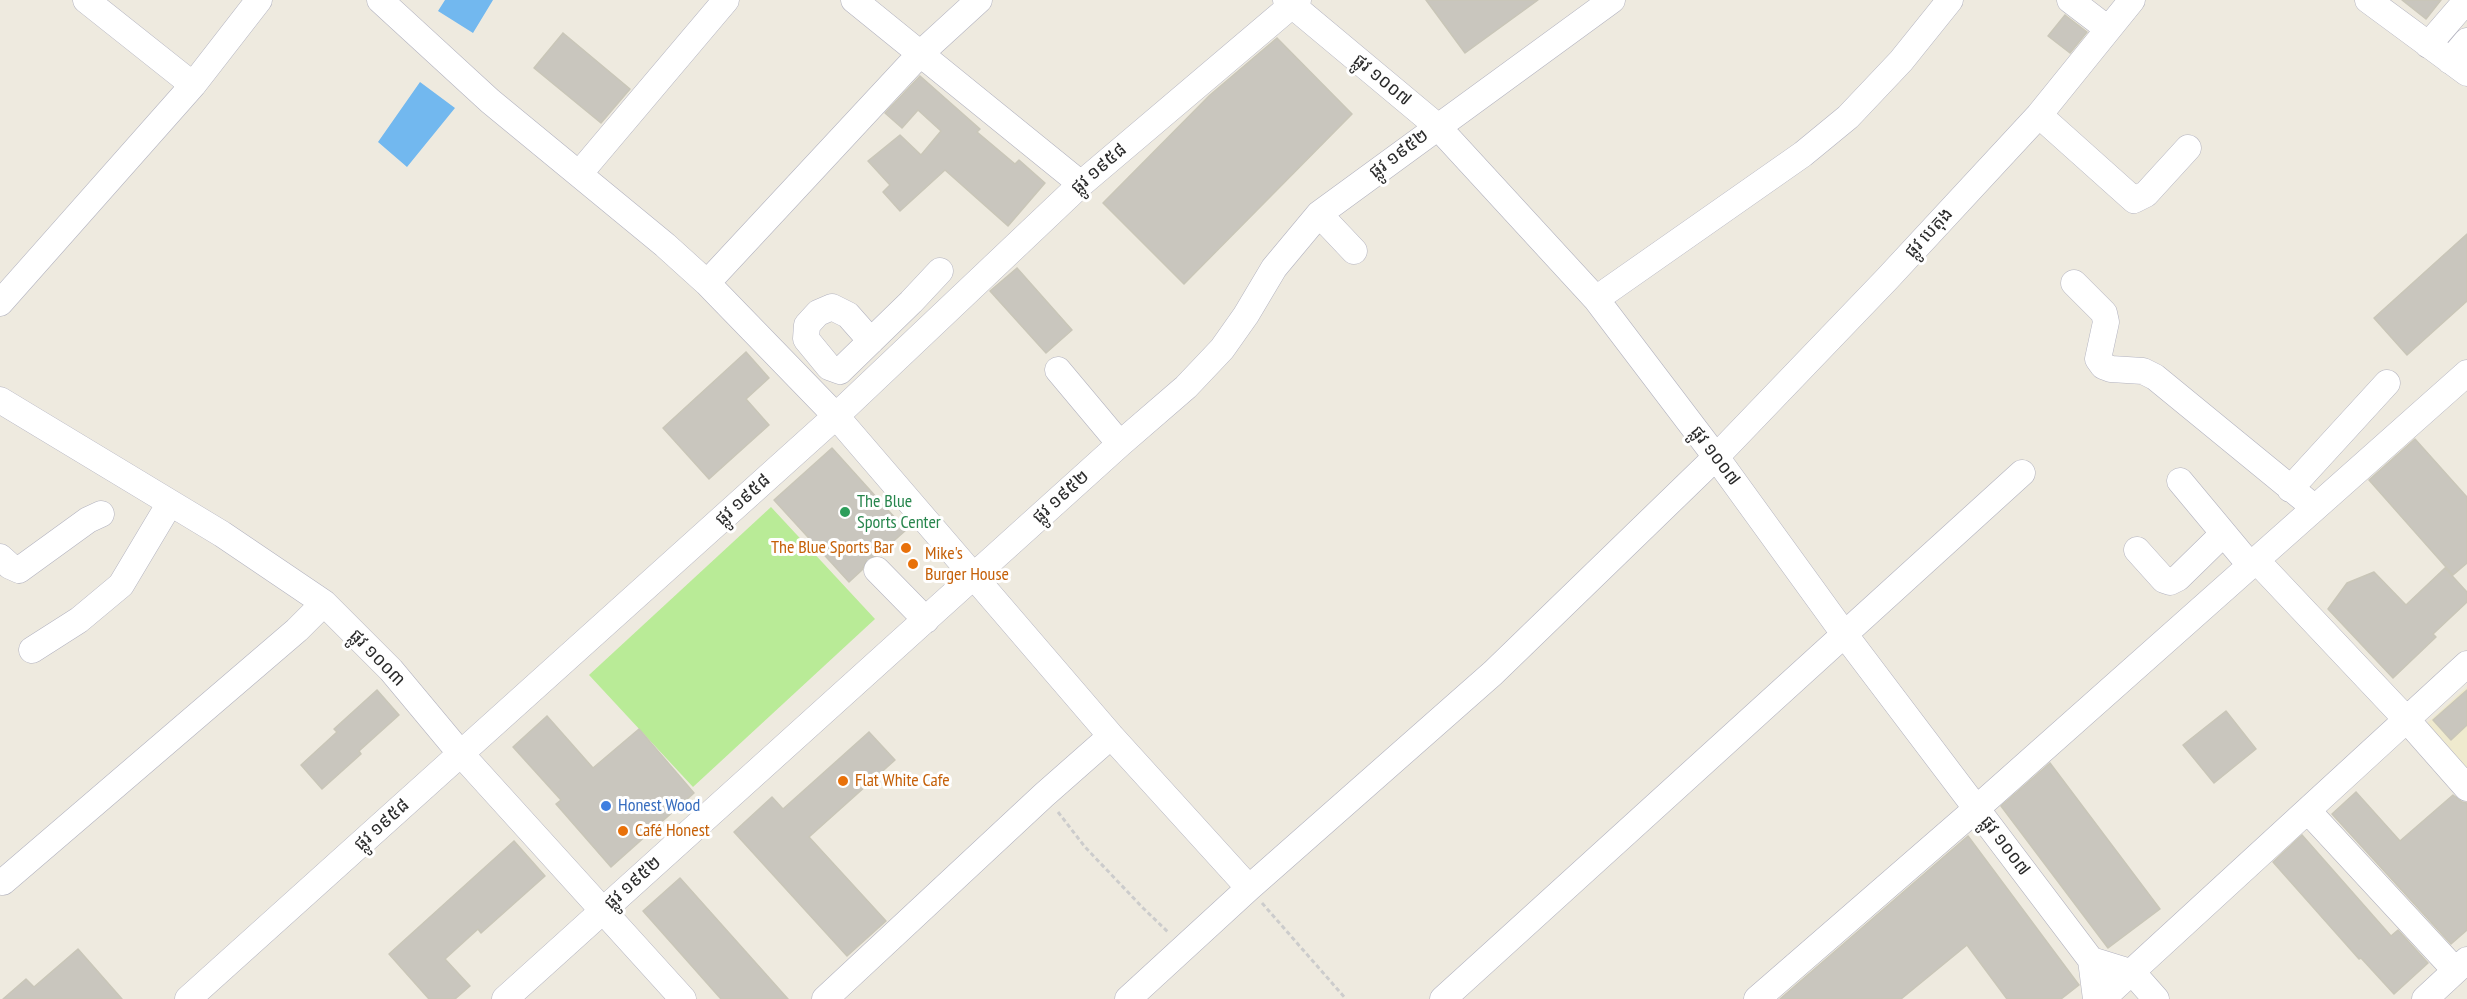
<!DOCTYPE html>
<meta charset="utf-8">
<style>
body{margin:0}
canvas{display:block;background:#eeeadf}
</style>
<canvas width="2467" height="999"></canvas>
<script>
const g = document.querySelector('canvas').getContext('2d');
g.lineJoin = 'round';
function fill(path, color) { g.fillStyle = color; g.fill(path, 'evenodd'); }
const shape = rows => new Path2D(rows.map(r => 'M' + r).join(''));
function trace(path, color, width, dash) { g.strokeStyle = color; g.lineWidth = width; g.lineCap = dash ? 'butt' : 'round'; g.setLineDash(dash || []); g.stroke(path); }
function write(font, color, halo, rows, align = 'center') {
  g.font = font + ' "PT Sans Narrow","Noto Sans Khmer",sans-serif'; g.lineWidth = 6; g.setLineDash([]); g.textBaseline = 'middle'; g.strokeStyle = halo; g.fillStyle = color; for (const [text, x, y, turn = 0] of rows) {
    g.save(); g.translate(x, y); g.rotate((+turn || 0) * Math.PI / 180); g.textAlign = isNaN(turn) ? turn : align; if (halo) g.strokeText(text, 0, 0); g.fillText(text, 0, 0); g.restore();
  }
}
const education = shape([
 [2467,687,2467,770,2426,724]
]);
const pitch = shape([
 [771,507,875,619,693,787,589,675]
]);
const water = shape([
 [445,0,493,0,473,33,438,11],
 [420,82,455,108,407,167,378,142]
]);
const building = shape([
 [1426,0,1538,0,1465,53,1426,0],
 [2402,0,2441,0,2426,19,2402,0],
 [2065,15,2087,32,2070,53,2048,36,2065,15],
 [563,33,630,89,601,123,534,68,563,33],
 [1277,38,1352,114,1184,284,1103,203,1210,95,1277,38],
 [920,76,980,129,977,132,1015,164,1019,160,1045,183,1008,226,945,170,900,211,883,192,890,185,868,161,900,135,921,155,941,131,918,110,902,128,885,113,920,76],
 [2467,234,2467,301,2407,355,2374,318,2467,234],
 [1017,268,1072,330,1046,353,990,291,1017,268],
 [746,352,769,378,746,399,769,425,709,479,663,428,746,352],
 [2415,439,2467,497,2467,563,2453,575,2369,480,2415,439],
 [832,448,906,530,878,555,867,559,862,570,849,582,774,500,832,448],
 [2445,568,2467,592,2467,602,2433,634,2436,637,2393,678,2328,609,2347,583,2374,572,2406,605,2445,568],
 [377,690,399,715,359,751,361,754,322,789,301,765,337,732,334,729,377,690],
 [2467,690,2467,725,2451,740,2433,720,2467,690],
 [2226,711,2256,749,2214,783,2183,745,2226,711],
 [547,716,593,768,639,729,694,793,611,867,556,804,561,800,513,747,547,716],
 [869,732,895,760,809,837,886,921,847,956,734,832,772,797,783,809,869,732],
 [2050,763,2160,909,2108,948,2001,806,2050,763],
 [2356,792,2400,841,2453,795,2462,802,2467,803,2467,930,2451,944,2332,814,2356,792],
 [2302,835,2391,936,2398,930,2428,963,2394,994,2361,958,2359,959,2273,862,2302,835],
 [1968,836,2079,985,2061,999,2007,999,1967,945,1901,999,1780,999,1968,836],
 [514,841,545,876,481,933,478,929,445,959,470,986,455,999,429,999,389,954,514,841],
 [680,878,788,999,721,999,643,911,680,878],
 [78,949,122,999,3,999,26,979,34,987,78,949]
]);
const path = shape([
 [1058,812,1085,847,1143,908,1169,933],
 [1262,903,1346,999]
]);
const minor = shape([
 [86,0,193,85],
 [380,0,490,101,665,245,707,283,836,416,1111,736,1249,888],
 [854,0,1081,184],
 [1286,0,1437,126,1596,299,1716,457,1845,635,2091,960,2096,999],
 [2070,0,2108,29],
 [2368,0,2467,73],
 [2428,45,2467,0],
 [2450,61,2467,41],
 [2039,115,2134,200,2146,194,2188,148],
 [579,174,726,0],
 [1319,214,1354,251],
 [707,283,920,54,979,0],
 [2074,283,2104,313,2106,322,2098,359,2103,366,2111,369,2143,371,2155,377,2315,508],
 [1596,299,1803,154,1848,117,1901,61,1950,0],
 [0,303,193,85,259,0],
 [871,341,848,315,832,307,818,313,807,325,806,339,829,367,840,371,911,302,940,271],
 [1058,370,1120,444],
 [0,400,222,534,324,603,391,670,461,754,683,999],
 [2180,481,2250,565],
 [2290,489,2387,383],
 [2137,550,2164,580,2170,582,2178,578,2223,534],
 [0,557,10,566,19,570,88,520,101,514],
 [2256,560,2407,720,2467,788],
 [877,570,926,620],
 [32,650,79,620,121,585,170,503],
 [2308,811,2455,970],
 [3,882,297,630,324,603],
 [2091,960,2133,973,2156,999],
 [188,999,836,416,1081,184,1298,0],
 [505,999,1120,444,1186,387,1222,349,1246,315,1274,268,1319,214,1612,0],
 [825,999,1044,795,1111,736],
 [1128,999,1249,888,1493,673,1716,457,1887,279,2039,115,2132,0],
 [1443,999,2022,473],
 [1757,999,1976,809,2467,373],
 [2102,999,2467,664],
 [2425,999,2467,960]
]);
const markers = [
 [845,512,6,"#2e9e5b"],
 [906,548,6,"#e8710a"],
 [913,564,6,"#e8710a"],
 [843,781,6,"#e8710a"],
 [606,806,6,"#3f7fe0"],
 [623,831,6,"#e8710a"]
];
const streetNames = [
 ["ផ្លូវ ១០០៧",1382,80,40],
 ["ផ្លូវ ១៩៥២",1399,154,-37],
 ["ផ្លូវ ១៩៥៨",1099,169,-41],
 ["ផ្លូវ បេតុង",1929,233,-47],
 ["ផ្លូវ ១០០៧",1715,456,53],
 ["ផ្លូវ ១៩៥២",1061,497,-42],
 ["ផ្លូវ ១៩៥៨",743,500,-42],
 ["ផ្លូវ ១០០៣",377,658,46],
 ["ផ្លូវ ១៩៥៨",382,825,-42],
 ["ផ្លូវ ១០០៧",2005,846,53],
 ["ផ្លូវ ១៩៥២",633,883,-42]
];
const leisureNames = [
 ["The Blue",857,502],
 ["Sports Center",857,523]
];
const foodNames = [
 ["The Blue Sports Bar",894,548,"right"],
 ["Mike's",925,554],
 ["Burger House",925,575],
 ["Flat White Cafe",855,781],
 ["Café Honest",635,831]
];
const shopNames = [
 ["Honest Wood",618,806]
];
fill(education, '#efeace');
fill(pitch, '#b9eb97');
fill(water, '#72b8ef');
fill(building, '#c9c6be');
trace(building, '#c9c6b8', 1.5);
trace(minor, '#b2b2bf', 27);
trace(path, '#ccc', 3, [4.5, 3]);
trace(minor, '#fff', 26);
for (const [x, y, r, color] of markers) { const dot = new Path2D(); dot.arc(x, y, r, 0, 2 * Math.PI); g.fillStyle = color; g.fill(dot); trace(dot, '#fff', 2); }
write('18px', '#2c2c2c', '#fff', streetNames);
write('18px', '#27864d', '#fff', leisureNames, 'left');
write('18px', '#c56008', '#fff', foodNames, 'left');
write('18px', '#366cbe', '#fff', shopNames, 'left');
</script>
